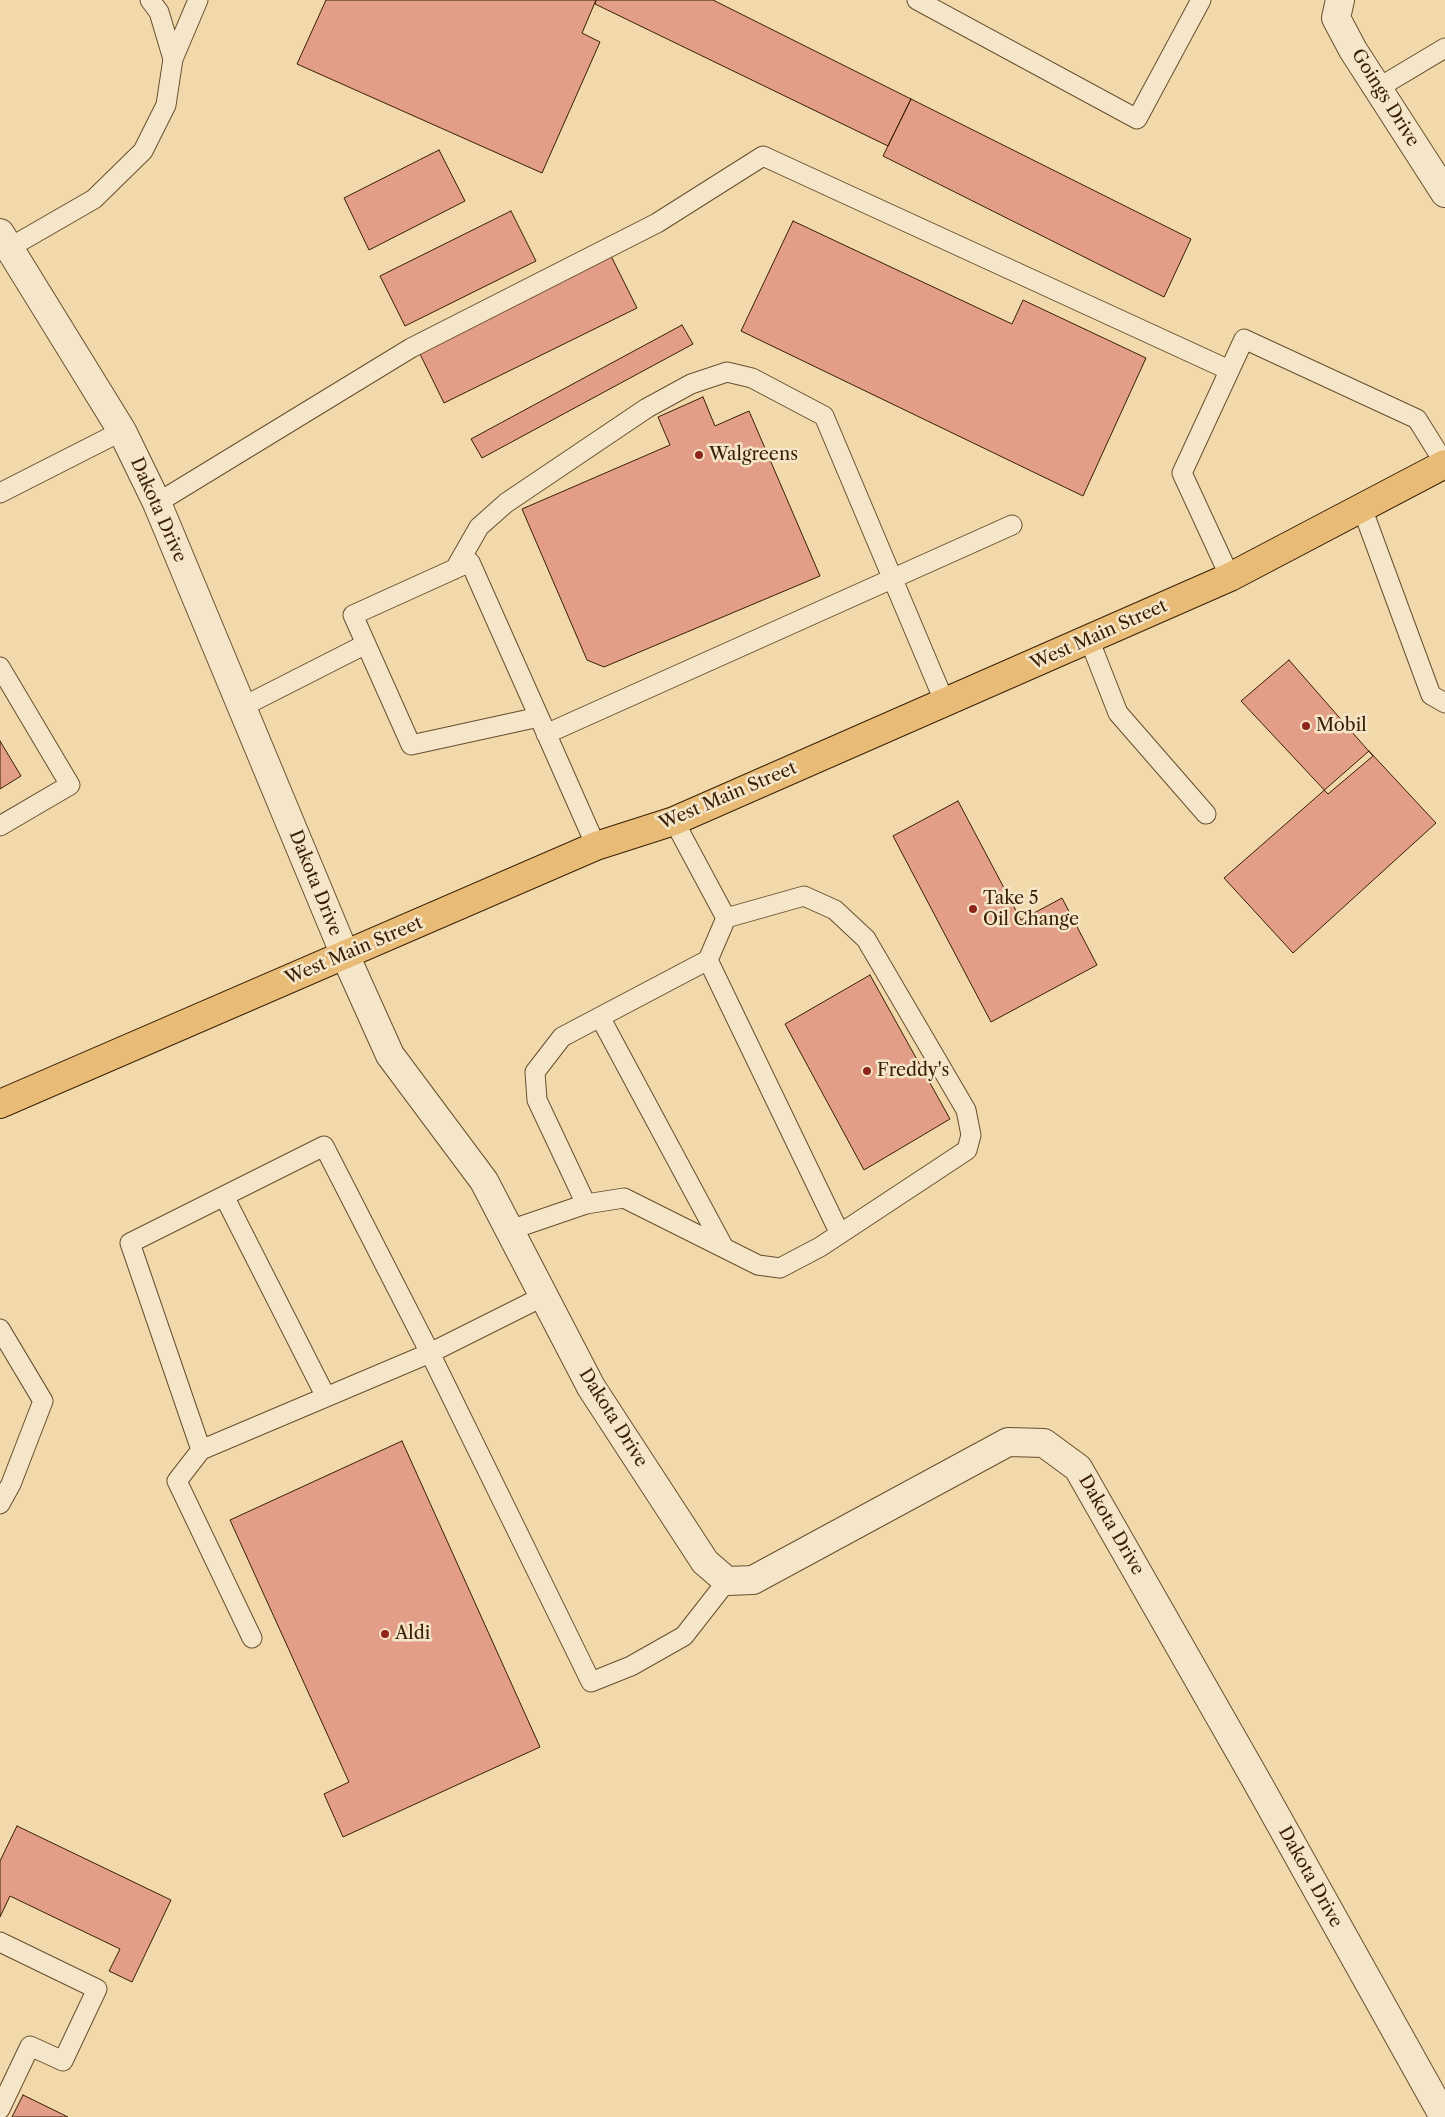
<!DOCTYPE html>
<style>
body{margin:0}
canvas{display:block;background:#f1d9ac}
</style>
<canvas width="1445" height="2117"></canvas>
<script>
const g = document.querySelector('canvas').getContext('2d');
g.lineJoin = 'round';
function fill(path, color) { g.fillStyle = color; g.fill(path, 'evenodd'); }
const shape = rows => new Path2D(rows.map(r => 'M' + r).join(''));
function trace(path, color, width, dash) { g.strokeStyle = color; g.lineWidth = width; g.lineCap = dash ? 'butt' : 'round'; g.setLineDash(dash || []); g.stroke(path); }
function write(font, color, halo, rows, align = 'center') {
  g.font = font + ' "Libre Caslon Text",serif'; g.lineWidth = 5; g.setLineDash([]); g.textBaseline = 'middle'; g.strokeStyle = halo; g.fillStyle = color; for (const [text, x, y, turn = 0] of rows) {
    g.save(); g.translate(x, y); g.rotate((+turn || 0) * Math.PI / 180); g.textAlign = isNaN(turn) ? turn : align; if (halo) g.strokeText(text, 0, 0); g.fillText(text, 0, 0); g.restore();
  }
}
const building = shape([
 [326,0,596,0,582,33,600,42,542,173,297,64,326,0],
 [596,0,713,0,911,99,888,146,595,4,596,0],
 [911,99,1191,239,1164,297,883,156,911,99],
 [439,150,465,201,369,250,344,198,439,150],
 [511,211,536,261,405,326,380,276,511,211],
 [793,221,1012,324,1023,300,1146,358,1083,496,741,331,793,221],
 [611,256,637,308,444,403,419,352,611,256],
 [682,325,693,344,482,458,471,439,682,325],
 [703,397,715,426,749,411,820,576,604,667,587,660,522,509,670,445,658,417,703,397],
 [1289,660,1373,756,1328,794,1241,701,1289,660],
 [0,741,21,776,0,789,0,741],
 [1369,751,1436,823,1293,953,1224,878,1369,751],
 [958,801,1021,920,1062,898,1097,965,991,1022,893,836,958,801],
 [870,975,950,1119,864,1170,785,1024,870,975],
 [402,1441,540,1747,343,1837,324,1794,349,1782,230,1520,402,1441],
 [17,1826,171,1900,132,1982,109,1971,120,1949,10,1896,0,1917,0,1861,17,1826],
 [23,2095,68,2117,12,2117,23,2095]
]);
const service = shape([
 [917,0,1137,119,1201,0],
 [173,59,198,0],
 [1378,88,1445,48],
 [9,248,94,199,143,151,166,105,173,59,159,12,150,0],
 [0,493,122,431],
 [157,503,411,348,657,223,763,156,1229,370],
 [1362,508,1431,695,1445,703],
 [455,569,479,527,506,503,647,408,691,384,727,372,752,378,824,416,945,703],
 [1230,577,1182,473,1244,339,1417,419,1445,464],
 [1089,639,1118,713,1206,814],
 [0,667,70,785,0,826],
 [242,707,366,644],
 [539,717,470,562,353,615,411,745,539,717,596,846],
 [546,734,1012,525],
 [708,960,840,1234],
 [600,1017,723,1246],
 [224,1196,326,1397],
 [586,1204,537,1100,535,1072,562,1037,708,960,726,918,674,821],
 [510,1230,586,1204,624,1198,758,1265,780,1268,820,1247,967,1150,971,1135,966,1110,866,939,835,910,804,896,726,918],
 [0,1329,43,1401,11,1484,0,1504],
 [201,1450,430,1353,544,1296],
 [252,1638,177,1481,201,1450,130,1243,324,1146,430,1353,591,1682,631,1666,684,1636,727,1581],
 [0,1942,97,1989,63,2061,30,2046,0,2109]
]);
const minor = shape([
 [1340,0,1336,18,1353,50,1445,193],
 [0,233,122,431,157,503,345,955,390,1055,484,1181,591,1387,705,1562,727,1581,753,1580,1008,1442,1044,1443,1078,1468,1256,1780,1444,2117]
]);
const primary = shape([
 [0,1104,596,846,674,821,1230,577,1445,464]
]);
const markers = [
 [699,455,5,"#8f2418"],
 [1306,726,5,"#8f2418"],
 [973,909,5,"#8f2418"],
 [867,1071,5,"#8f2418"],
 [385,1634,5,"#8f2418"]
];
const streetNames = [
 ["Goings Drive",1385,98,58],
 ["Dakota Drive",158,510,66],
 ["West Main Street",1099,635,-24],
 ["West Main Street",728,796,-23],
 ["Dakota Drive",315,883,68],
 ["West Main Street",354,951,-23],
 ["Dakota Drive",613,1418,58],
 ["Dakota Drive",1111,1525,60],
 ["Dakota Drive",1310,1877,61]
];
const poiNames = [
 ["Walgreens",709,455],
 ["Mobil",1316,726],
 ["Take 5",983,899],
 ["Oil Change",983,920],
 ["Freddy's",877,1071],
 ["Aldi",395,1634]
];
fill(building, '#e29e86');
trace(building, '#3a1f03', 1);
trace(service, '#684e2d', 21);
trace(minor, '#684e2d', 30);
trace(primary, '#3a1f03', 30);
trace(service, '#f6e6c9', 19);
trace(minor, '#f6e6c9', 28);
trace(primary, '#e8bc76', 28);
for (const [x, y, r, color] of markers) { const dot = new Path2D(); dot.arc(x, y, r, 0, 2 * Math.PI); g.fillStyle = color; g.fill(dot); trace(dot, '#f6e6c9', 2); }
write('18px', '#3a1f03', '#f6e6c9', streetNames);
write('18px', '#3a1f03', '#f6e6c9', poiNames, 'left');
</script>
